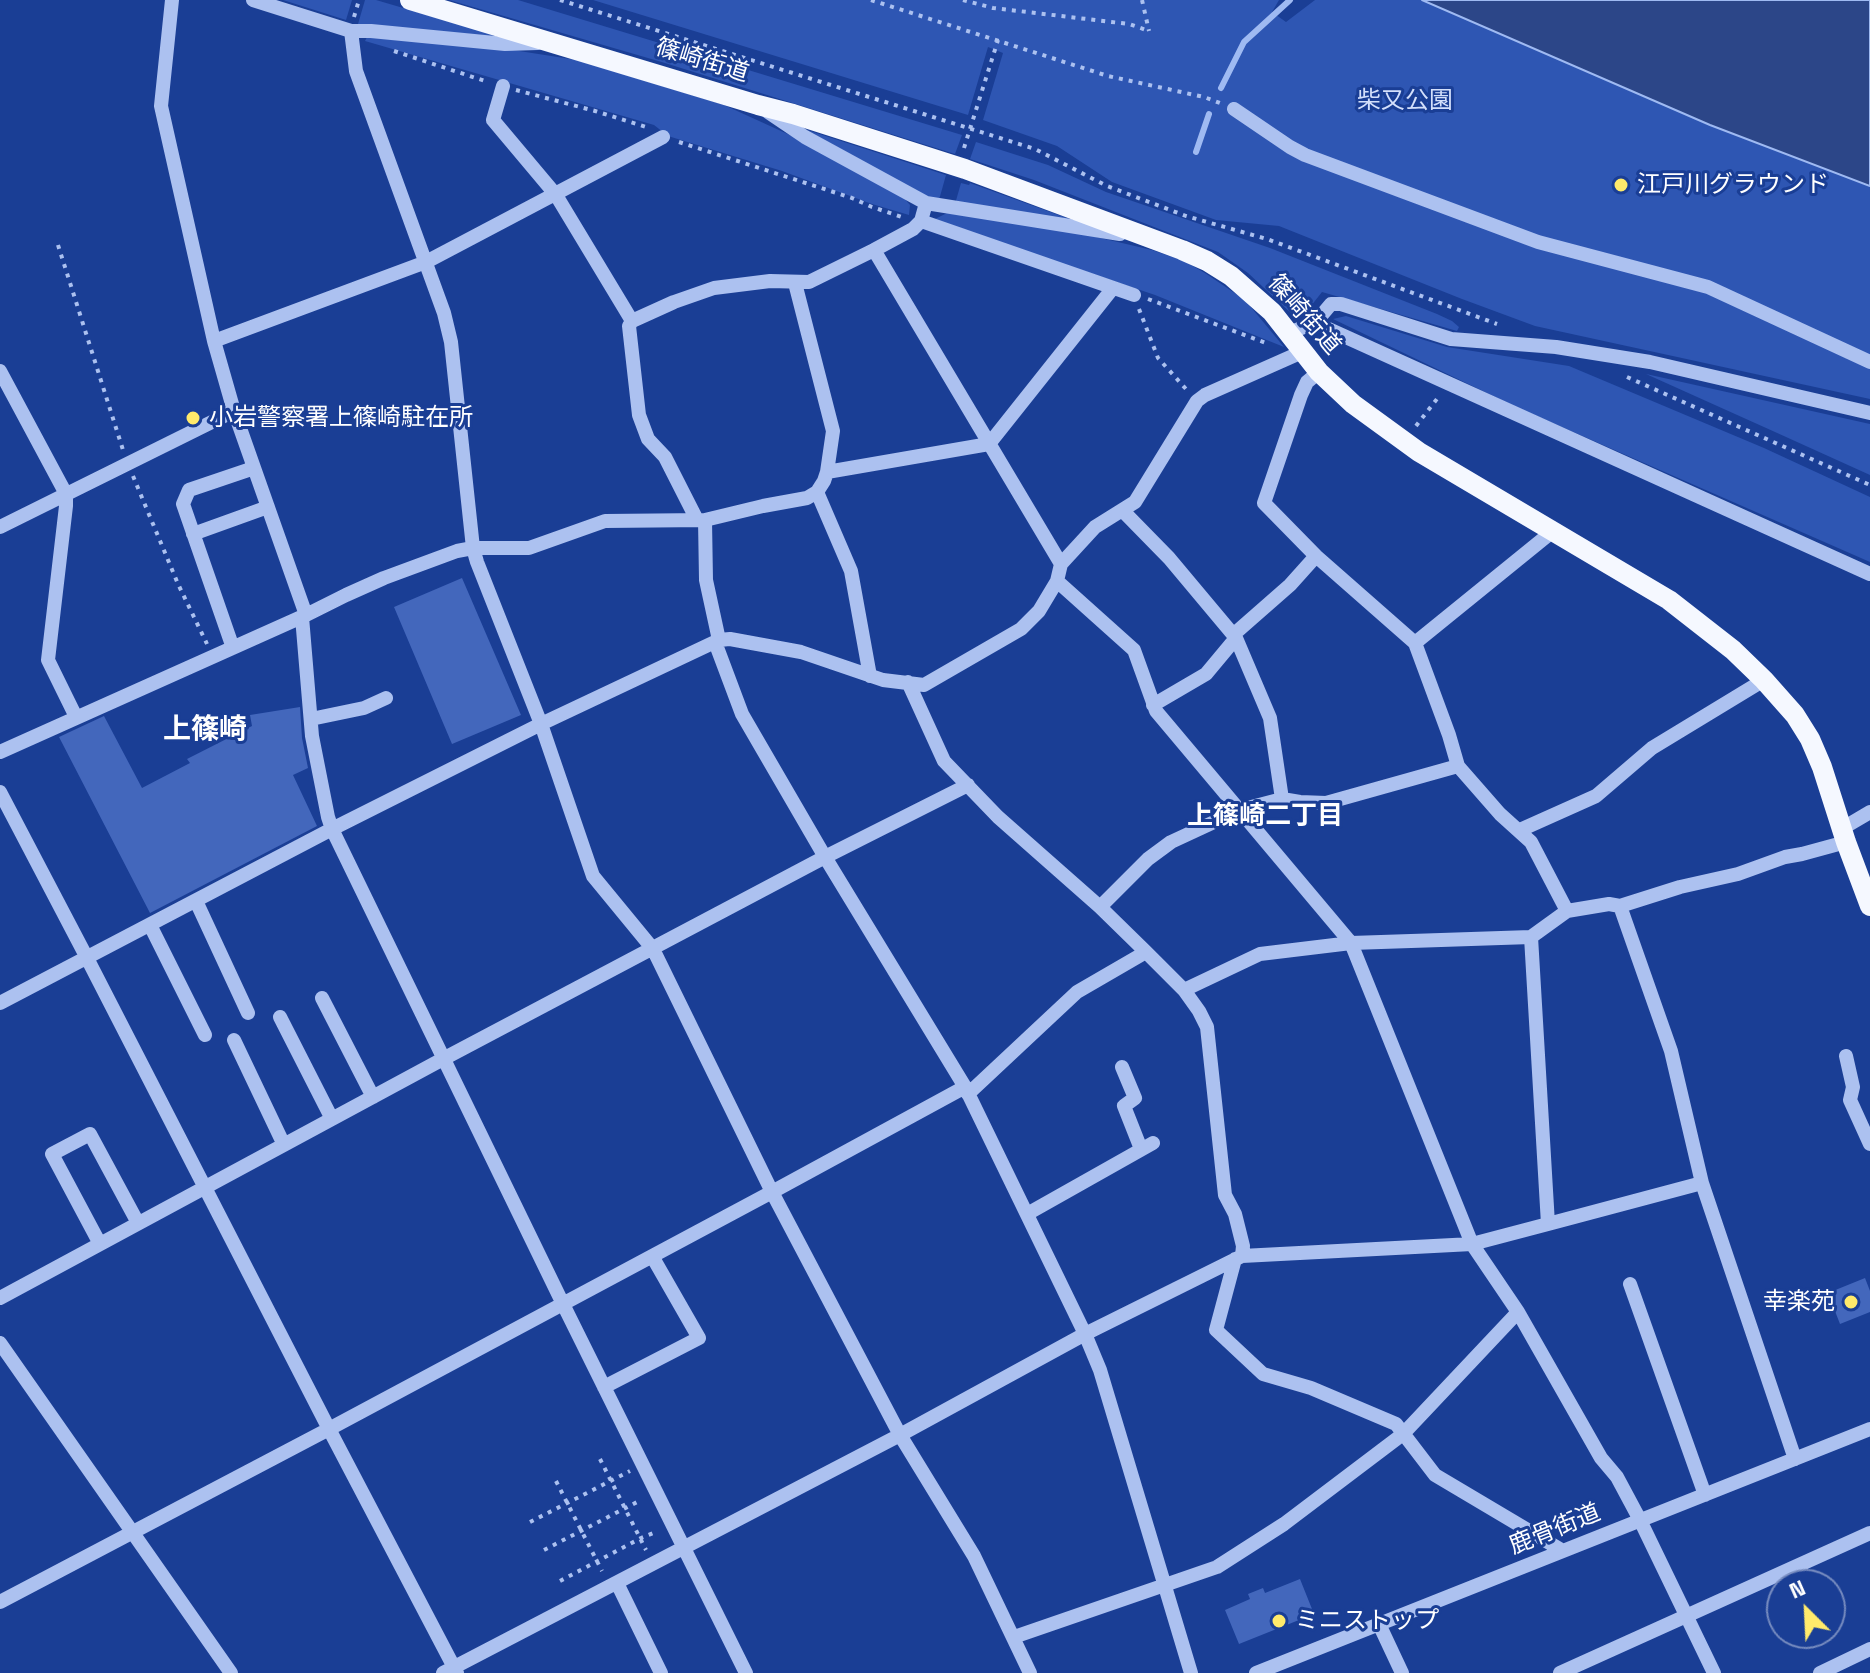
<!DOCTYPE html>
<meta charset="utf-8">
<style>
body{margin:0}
#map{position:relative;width:1870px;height:1673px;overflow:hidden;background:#1a3e95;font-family:"Space Grotesk",sans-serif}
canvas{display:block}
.north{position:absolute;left:1766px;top:1569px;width:80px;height:80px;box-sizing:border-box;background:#1a3e95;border:2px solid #768bbf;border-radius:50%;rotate:336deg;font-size:22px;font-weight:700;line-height:32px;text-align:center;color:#fff}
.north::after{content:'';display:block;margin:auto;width:28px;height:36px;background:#ffea6b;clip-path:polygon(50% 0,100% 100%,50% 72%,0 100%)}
</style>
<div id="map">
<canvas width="1870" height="1673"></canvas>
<div class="north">N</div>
</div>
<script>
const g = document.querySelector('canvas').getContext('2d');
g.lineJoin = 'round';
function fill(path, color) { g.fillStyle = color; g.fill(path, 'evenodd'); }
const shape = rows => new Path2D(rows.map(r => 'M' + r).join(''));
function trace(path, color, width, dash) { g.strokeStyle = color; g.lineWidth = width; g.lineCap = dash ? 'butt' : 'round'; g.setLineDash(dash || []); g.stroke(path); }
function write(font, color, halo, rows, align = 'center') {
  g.font = font + ' "Space Grotesk","Noto Sans JP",sans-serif'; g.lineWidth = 6; g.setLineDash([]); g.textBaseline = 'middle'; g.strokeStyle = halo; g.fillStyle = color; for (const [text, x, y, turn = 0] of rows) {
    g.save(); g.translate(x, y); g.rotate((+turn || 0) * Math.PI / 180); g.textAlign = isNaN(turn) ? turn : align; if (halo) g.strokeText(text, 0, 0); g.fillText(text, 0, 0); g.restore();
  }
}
const green = shape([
 [283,0,352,0,346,20],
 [365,0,376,0,502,37,358,24],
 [449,0,518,0,962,135,955,154,665,63],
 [593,0,1279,0,1272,12,1286,22,1315,0,1422,0,1710,125,1870,186,1870,399,1535,326,1462,299,1279,226,1216,220,1112,182,1057,146,983,120,1003,53,988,47,968,115],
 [367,37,500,48,577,60,724,105,803,141,904,198,910,205,909,215,872,204,782,171,668,136,654,125,365,41],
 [807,130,946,175,939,200,923,195],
 [976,142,1048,165,1106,192,1270,248,1437,314,1452,321,1459,327,1457,331,1322,292,1303,316,1294,316,1248,273,1218,252,1034,180,970,159],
 [961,183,969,185,970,183,1078,222,955,204],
 [947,213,1075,232,1152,250,1184,261,1205,273,1245,300,1284,347,1155,295,933,220],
 [1346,316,1447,347,1569,366,1764,448,1870,497,1870,562,1514,406,1333,319],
 [1646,374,1870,424,1870,475,1775,432]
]);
const water = shape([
 [1422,0,1870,0,1870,186,1710,125,1422,0]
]);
const stream = shape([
 [1221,88,1244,42,1290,0],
 [1196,152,1209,114]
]);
const building = shape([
 [462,578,521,715,452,744,394,607],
 [300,707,302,738,308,768,293,775,317,826,150,913,59,737,104,716,142,788,190,763,187,759,252,726,250,715],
 [1865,1278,1870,1291,1870,1312,1840,1324,1828,1293],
 [1300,1579,1314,1614,1239,1644,1225,1610,1250,1599,1248,1594,1263,1588,1265,1593]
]);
const path = shape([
 [560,0,1035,149,1107,186,1186,216,1267,239,1497,324],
 [871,0,1108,76,1204,97,1220,103],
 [963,0,993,8,1129,24,1149,31],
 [1142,0,1149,31],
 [354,17,359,0],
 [394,51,488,82],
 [516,90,595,111,646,127],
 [679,142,852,198,872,207,902,217],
 [964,148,998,40],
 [58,245,123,450],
 [1148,299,1266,343],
 [1139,309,1158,358,1186,389],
 [1627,377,1870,485],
 [1416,426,1440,395],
 [133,476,178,584,207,644],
 [600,1459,646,1550],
 [556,1481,602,1571],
 [530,1522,630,1471],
 [544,1550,641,1500],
 [560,1581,641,1538,656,1532]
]);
const minor = shape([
 [172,0,161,106,214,341,234,411,306,615],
 [253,0,351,31,371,31,505,44,538,43],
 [351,31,356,71,444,313,451,342,473,548,477,562,541,724,593,876,653,949,772,1192,900,1435,974,1556,1030,1673],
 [503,86,493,120,556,195,632,321,629,326,639,415,648,439,665,457,697,520],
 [1234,109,1290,147,1305,155,1538,242,1708,287,1870,362],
 [768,112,805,137,926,203,1120,234],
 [921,221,1134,295],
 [874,250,1061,564],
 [632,321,674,302,714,288,770,281,809,282,874,250,913,229,921,221,926,203],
 [1315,323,1331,304,1341,304,1451,339,1556,347,1650,362,1870,413],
 [1288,333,1315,323,1870,574],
 [214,341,426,262,663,137],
 [0,371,66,494,66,506,48,660,76,717],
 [1319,372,1307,382,1301,395,1264,503,1316,556,1415,643,1449,735,1458,766,1500,814,1531,842,1567,911],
 [827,472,989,444,1113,288],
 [817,492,851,571,870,676],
 [1122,510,1169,558,1236,638,1270,718,1282,799],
 [705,520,706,580,719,640],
 [0,527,234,411],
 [193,534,268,507],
 [1057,581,1134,650,1156,711,1351,943,1472,1244,1518,1312,1601,1458,1617,1477,1640,1520,1714,1673],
 [302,617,312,736,328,817,332,829,563,1304,746,1673],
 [1233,635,1290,585,1316,556],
 [715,642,742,714,825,857,965,1087,1085,1334,1100,1370,1191,1673],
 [1415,643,1553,531],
 [233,648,183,504,189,490,254,468],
 [908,682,944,761,998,817,1100,907,1146,952,1184,990,1199,1011,1207,1027,1225,1195,1235,1214,1243,1246,1242,1256],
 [1153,705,1206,674,1236,638],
 [311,719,364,708,386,698],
 [0,752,306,615,346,595,384,578,457,551,473,548,529,548,605,521,705,520,763,506,807,498,817,492,824,481,827,472,833,431,795,283],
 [0,792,87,958,329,1429,457,1673],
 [1843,828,1870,812],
 [1520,830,1596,796,1652,748,1764,680],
 [196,901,248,1013],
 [1620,906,1671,1051,1702,1183,1795,1459],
 [1100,907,1148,859,1171,842,1240,810,1282,799,1300,802,1326,803,1458,766],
 [150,925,205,1035],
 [1184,990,1260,954,1351,943,1531,937],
 [322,998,373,1097],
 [0,1003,332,829,541,724,719,640,730,639,801,652,883,680,924,685,1021,629,1039,611,1057,581,1061,564,1095,527,1135,502,1197,401,1205,395,1302,352],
 [280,1017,332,1119],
 [234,1040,284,1145],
 [1846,1056,1853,1087,1850,1100,1870,1144],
 [1122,1067,1135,1098,1124,1106,1141,1149],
 [968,1094,1077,992,1146,952],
 [1027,1214,1153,1143],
 [1548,1224,1702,1183],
 [100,1244,52,1154,90,1134,138,1223],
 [1235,1259,1216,1330,1263,1374,1311,1388,1396,1424,1435,1475,1563,1551],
 [1630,1284,1705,1495],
 [0,1298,443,1059,825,857,968,785],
 [0,1343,231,1673],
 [604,1387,699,1338,652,1256],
 [617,1583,661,1673],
 [0,1602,329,1429,772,1192,965,1087],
 [1379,1624,1402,1673],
 [1014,1637,1217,1567,1284,1524,1403,1434,1518,1312],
 [443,1673,900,1435,1085,1334,1242,1256,1472,1244,1548,1224,1531,937,1567,911,1609,904,1620,906,1680,887,1738,874,1785,857,1802,854,1846,842],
 [1256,1673,1870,1429],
 [1560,1673,1870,1533],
 [1820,1673,1870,1649]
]);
const major = shape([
 [410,0,758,105,793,114,965,169,1182,250,1207,261,1231,276,1272,312,1319,372,1353,404,1419,452,1669,600,1733,650,1764,680,1795,715,1810,739,1822,767,1846,842,1870,906]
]);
const markers = [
 [1621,185,8,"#ffea6b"],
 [193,418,8,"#ffea6b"],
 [1851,1302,8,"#ffea6b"],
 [1279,1621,8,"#ffea6b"]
];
const streetNames = [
 ["篠崎街道",702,61,17],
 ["篠崎街道",1304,315,49],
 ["鹿骨街道",1555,1530,-22]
];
const parkNames = [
 ["柴又公園",1405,101]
];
const poiNames = [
 ["江戸川グラウンド",1637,185],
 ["小岩警察署上篠崎駐在所",209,418],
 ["幸楽苑",1835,1302,"right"],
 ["ミニストップ",1295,1621]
];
const neighbourhoodNames = [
 ["上篠崎二丁目",1265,817]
];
const quarterNames = [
 ["上篠崎",205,730]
];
fill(green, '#2e56b3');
fill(water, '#2c4688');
trace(water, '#9fbaf2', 2);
trace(stream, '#9fbaf2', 6);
fill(building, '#4367bc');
trace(path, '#acc1f0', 4, [4, 6]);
trace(minor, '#acc1f0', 14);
trace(major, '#f5f8ff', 20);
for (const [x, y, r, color] of markers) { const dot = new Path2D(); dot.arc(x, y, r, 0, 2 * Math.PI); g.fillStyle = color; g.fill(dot); trace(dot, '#1a3e95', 3); }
write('24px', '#fff', '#1a3e95', streetNames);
write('24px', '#d3dffb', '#1a3e95', parkNames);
write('24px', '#fff', '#1a3e95', poiNames, 'left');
write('bold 26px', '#fff', '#1a3e95', neighbourhoodNames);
write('bold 28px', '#fff', '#1a3e95', quarterNames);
</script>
